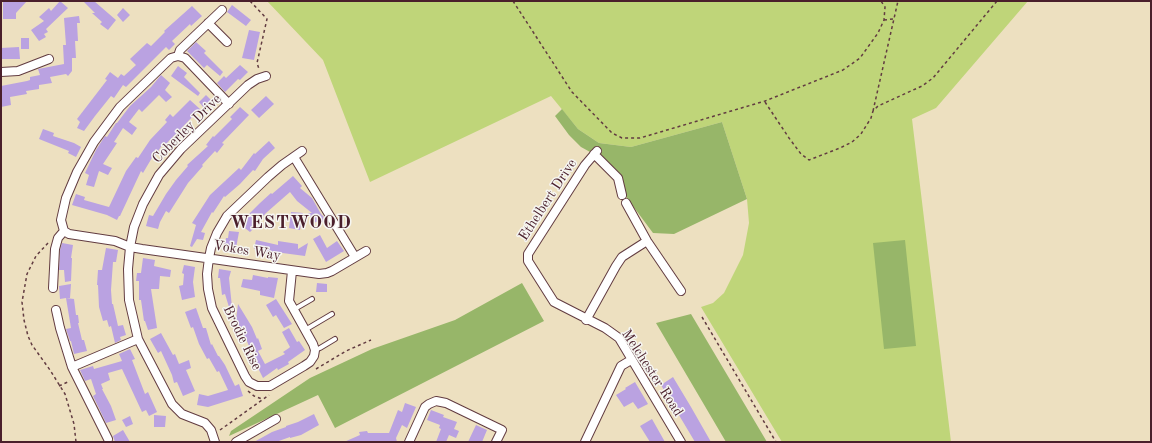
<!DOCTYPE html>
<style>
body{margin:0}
#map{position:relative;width:1152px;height:443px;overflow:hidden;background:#ede0c0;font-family:"Old Standard TT",serif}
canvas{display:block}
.frame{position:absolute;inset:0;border:2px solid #4a1f2b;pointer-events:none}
</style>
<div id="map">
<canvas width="1152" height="443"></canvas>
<div class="frame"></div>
</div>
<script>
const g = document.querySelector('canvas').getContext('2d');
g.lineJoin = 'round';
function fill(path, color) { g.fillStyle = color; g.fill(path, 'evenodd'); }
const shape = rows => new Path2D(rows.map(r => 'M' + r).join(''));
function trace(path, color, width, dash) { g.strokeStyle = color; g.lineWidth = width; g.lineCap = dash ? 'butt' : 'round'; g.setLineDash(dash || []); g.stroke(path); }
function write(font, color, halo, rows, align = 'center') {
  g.font = font + ' "Old Standard TT",serif'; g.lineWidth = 3; g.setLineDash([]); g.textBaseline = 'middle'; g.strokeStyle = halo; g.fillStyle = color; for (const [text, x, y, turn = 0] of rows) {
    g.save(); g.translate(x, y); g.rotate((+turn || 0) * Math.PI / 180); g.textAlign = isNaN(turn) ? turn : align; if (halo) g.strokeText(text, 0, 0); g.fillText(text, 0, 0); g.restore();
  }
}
const green = shape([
 [267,1,1028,1,936,108,912,119,951,442,782,442,701,307,713,303,724,293,743,255,749,223,747,199,722,122,631,147,599,143,578,129,551,96,370,182,323,60]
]);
const forest = shape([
 [562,109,578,129,599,143,631,147,722,122,747,199,674,234,653,233,612,178,601,158,581,147,569,135,555,116],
 [905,240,916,346,884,349,873,243],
 [522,283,544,321,335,428,318,395,229,436,231,431,310,378,372,349,455,320],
 [691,314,767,442,726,442,656,323]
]);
const building = shape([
 [3,1,27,1,16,13,16,19,3,19],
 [60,1,68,8,46,29,48,32,44,34,46,37,39,41,31,30,44,21,39,17,49,8,51,11],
 [83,1,94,1,116,20,108,30,100,24,102,22,92,13,95,13],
 [232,5,251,20,246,26,227,12],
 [192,6,202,16,191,26,190,24,172,41,175,44,169,50,166,47,126,87,123,85,114,98,111,96,95,116,84,131,77,128,80,122,77,119,107,80,105,79,110,72,118,78,121,74,124,76,136,65,130,59,147,43,151,46,165,32,164,31],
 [123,8,130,15,123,22,117,15],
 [79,16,80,23,77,23,78,41,75,41,76,58,72,58,72,71,68,76,66,74,50,77,52,83,39,85,39,89,26,91,27,94,10,97,11,105,1,107,1,86,27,81,30,80,30,77,40,75,38,69,64,64,63,45,66,45,64,18],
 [249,30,260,32,254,60,242,58],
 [21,38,29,38,29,49,21,49],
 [196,42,206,51,204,53,223,72,220,76,207,65,204,68,187,51],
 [19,47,20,59,1,59,1,48],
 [240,65,248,72,240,80,238,79,225,92,217,83,224,76,226,78],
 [178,66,187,73,184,77,200,93,198,96,171,76],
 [161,75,170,83,165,90,172,97,166,102,159,95,142,112,139,109,129,122,137,128,132,135,123,128,114,142,117,143,103,164,112,168,108,175,99,171,94,187,86,185,89,175,85,173,96,150,105,136,107,137,116,123,117,123,130,106,151,87],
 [206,95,212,101,204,108,199,102],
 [266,96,274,104,259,118,251,110],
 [190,100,200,109,166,144,164,142,155,156,153,156,143,173,141,171,120,216,119,216,117,220,107,215,72,205,76,194,85,197,84,200,109,207,126,171,136,157,138,158,150,140,167,122,165,120,170,114,173,117],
 [240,107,249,115,222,143,224,144,217,153,215,151,202,165,203,166,188,183,169,213,166,211,160,222,158,229,146,226,149,215,153,216,166,194,176,180,188,166,187,165,208,146,206,145,213,136,214,137,232,119,230,117],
 [43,129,54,133,53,136,74,143,81,147,76,157,68,153,69,151,39,139],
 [269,141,275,148,263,159,255,171,253,170,240,184,225,197,224,196,213,213,212,212,201,232,205,233,203,240,197,239,192,247,190,246,196,225,192,223,210,195,239,168,241,170,254,153,255,154],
 [293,176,302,186,300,188,312,198,321,214,324,217,323,218,327,225,327,226,320,220,314,223,308,213,312,213,297,201,290,192,266,213,258,222,259,223,250,232,241,225,241,222,260,203,271,193,272,194],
 [291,212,303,213,300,230,289,228],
 [229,231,239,232,236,248,224,246,226,238,228,238],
 [320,235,327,248,337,241,344,251,326,262,313,239],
 [256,240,278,245,278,241,298,244,298,249,308,243,305,256,275,252,274,255,263,252,263,250,254,249],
 [62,243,73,245,71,258,72,258,71,281,65,282,64,270,59,270,60,250],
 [106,248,118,250,116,262,113,262,111,290,112,304,113,304,118,326,123,325,126,335,120,337,121,340,115,343,111,326,109,327,107,320,103,321,99,307,98,285,97,285,98,270,102,270],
 [143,258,155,260,154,266,171,270,170,277,160,276,159,289,151,289,157,328,148,330,145,321,144,321,141,300,139,300,139,281,136,281,137,273,141,273],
 [184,265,195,267,193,282,195,297,182,300,179,286,183,285,184,274,182,273],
 [219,269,231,271,229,278,232,307,229,307,225,294,222,295,220,278,218,278],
 [253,275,268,278,268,277,278,278,274,298,260,295,260,291,241,287,243,279,252,280],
 [317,283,327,284,327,292,316,292],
 [71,284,70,298,66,298,74,299,76,315,78,315,79,323,78,323,82,340,84,340,87,351,74,354,71,341,70,341,66,329,71,328,66,298,60,299,59,286],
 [276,299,292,324,284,328,276,315,273,317,266,305],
 [238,304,252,327,257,339,258,338,262,349,258,351,265,364,285,354,283,352,289,348,290,347,282,332,289,328,297,342,299,341,305,350,288,362,289,364,278,370,277,368,263,378,252,356,253,355,242,330,241,330,236,320],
 [196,308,203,328,206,328,211,345,212,344,218,356,219,356,225,365,235,386,239,384,243,396,208,407,197,405,199,394,208,396,228,390,219,371,217,372,209,358,207,359,199,344,193,327,191,328,185,312],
 [161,333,173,355,175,354,179,364,189,360,191,368,186,370,195,391,183,396,177,382,174,383,172,375,161,351,158,353,150,339],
 [130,349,135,359,132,360,145,394,148,392,157,412,149,416,146,410,142,412,122,369,108,373,110,380,101,384,103,389,102,389,111,406,116,420,106,423,93,396,96,394,91,379,85,381,80,370,93,366,94,369,122,361,119,354],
 [673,377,691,407,711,442,695,442,661,385],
 [635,382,648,404,638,409,633,402,624,407,616,395,626,389,625,388],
 [405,403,416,407,407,428,402,425,396,438,397,442,344,442,360,435,359,432,367,431,368,433,389,433,398,410,402,412],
 [431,410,444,415,443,417,457,422,454,429,459,431,456,438,449,435,446,442,436,442,441,429,439,428,440,425,427,420],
 [314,414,319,425,301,435,290,438,290,437,276,442,254,442,272,432,286,427,286,426,298,422],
 [154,415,166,416,165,427,154,427],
 [130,416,133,424,126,427,122,420],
 [652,419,665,442,650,442,640,426],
 [476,425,487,430,482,442,468,442],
 [123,430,130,442,115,442,113,436]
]);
const path = shape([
 [250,1,267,19,257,63,259,69],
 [513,1,572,92,612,133,622,138,640,138,765,101,843,70,860,58,878,33,884,20,885,7,881,1],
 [884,20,893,19],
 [765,102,789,138,801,154,809,160,840,148,852,142,861,134,871,118,873,111,878,106,922,86,933,78,997,1],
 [873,111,898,1],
 [48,243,36,256,27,274,22,302,24,320,28,336,32,345,50,370,65,394,74,424,76,442],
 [702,317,776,442],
 [316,369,346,351,371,340],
 [59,386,70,381],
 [248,391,254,396,262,399],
 [220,430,269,395]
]);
const lane = shape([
 [293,310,312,299],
 [305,330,332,314],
 [315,350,320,348,335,339]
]);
const street = shape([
 [208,23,227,42],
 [178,56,180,50,222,10],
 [1,72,18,71,49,59],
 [229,104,185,58,178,56,171,58,120,107,94,142,77,172,66,198,61,220,64,231,69,234,115,241,130,247,142,249,319,274,327,273,332,271,366,251],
 [597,151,585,165,528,254,528,261,554,302,605,328,619,338,681,442],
 [594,154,618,178,622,195],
 [294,157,355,257],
 [626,203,647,241,681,291],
 [292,271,289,301,313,344,315,350,314,356,310,362,304,366,270,386,257,386,249,382,245,376,212,308,208,289,207,274,209,258,211,248,217,233,227,216,268,177,282,165,302,151],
 [53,288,55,249,58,238,64,231],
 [56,310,60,328,72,367,108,439],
 [586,320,616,266,622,257,647,241],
 [72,367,138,339],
 [215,442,211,430,205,423,182,414,172,404,138,339,129,300,128,269,130,247,134,227,143,204,159,175,181,149,248,85,257,79,266,76],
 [236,442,276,419],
 [409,442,425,407,429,404,436,401,446,403,502,430,496,442],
 [585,442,621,366,631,360]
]);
const streetNames = [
 ["Coberley Drive",187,129,-45],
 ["Ethelbert Drive",548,200,-57],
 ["Vokes Way",247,251,9],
 ["Brodie Rise",242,338,64],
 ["Melchester Road",652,373,57]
];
const districtNames = [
 ["WESTWOOD",291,223]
];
fill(green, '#bfd579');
fill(forest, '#97b669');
fill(building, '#baa2e1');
trace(lane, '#623c41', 6);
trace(street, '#623c41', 10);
trace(path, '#623c41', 1.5, [3, 3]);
trace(lane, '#fff', 4);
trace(street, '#fff', 8);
write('14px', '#4a1f2b', '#f6f6f2', streetNames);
g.letterSpacing = '1px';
write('bold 18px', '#4a1f2b', '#f6f6f2', districtNames);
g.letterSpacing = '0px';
</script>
